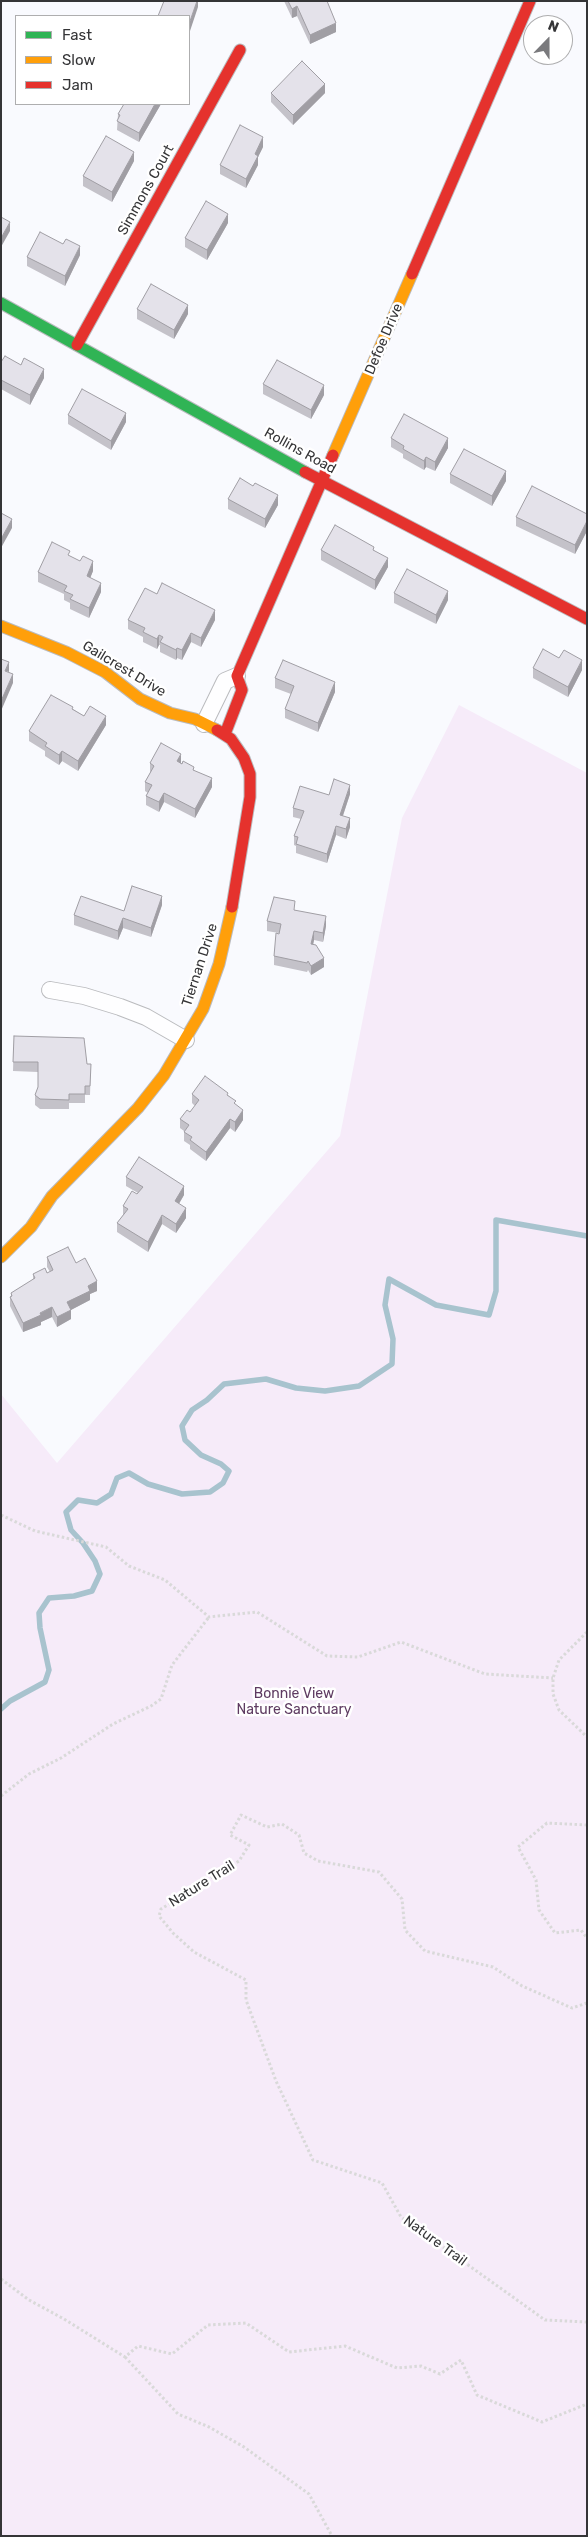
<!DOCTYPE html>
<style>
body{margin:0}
#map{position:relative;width:588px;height:2537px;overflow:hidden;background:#f9fafe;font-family:Rubik,sans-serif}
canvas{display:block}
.frame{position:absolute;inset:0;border:2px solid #353537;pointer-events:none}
.legend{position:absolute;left:15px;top:15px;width:175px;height:90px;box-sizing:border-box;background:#fff;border:1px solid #aeaeaf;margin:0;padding:6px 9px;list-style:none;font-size:15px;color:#353537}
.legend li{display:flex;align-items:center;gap:10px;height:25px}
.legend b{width:25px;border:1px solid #aeaeaf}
.north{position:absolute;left:523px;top:15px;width:50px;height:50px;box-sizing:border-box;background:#fff;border:1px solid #aeaeaf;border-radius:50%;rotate:22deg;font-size:14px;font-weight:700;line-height:20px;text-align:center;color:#353537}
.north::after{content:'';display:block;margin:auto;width:18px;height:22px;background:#7a7a7d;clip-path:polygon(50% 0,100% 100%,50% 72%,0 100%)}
</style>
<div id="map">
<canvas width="588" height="2537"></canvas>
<div class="frame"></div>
<ul class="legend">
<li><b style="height:6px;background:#30b455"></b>Fast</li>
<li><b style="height:6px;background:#ff9f0a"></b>Slow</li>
<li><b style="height:6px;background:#e5322d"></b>Jam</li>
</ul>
<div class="north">N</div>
</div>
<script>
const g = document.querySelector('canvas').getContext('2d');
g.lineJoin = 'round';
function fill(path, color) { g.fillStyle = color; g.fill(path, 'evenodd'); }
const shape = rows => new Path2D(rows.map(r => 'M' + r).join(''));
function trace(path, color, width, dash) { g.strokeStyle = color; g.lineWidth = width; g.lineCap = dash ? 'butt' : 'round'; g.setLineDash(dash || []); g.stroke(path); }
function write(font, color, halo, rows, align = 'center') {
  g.font = font + ' Rubik,sans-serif'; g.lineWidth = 5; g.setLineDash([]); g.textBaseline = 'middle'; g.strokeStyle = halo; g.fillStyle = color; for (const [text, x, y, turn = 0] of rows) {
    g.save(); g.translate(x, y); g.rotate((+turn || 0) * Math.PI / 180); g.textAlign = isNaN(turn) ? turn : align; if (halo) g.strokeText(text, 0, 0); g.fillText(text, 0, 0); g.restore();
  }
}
const green = shape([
 [459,705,587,773,587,2536,1,2536,1,1394,57,1463,340,1136,402,818]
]);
const stream = shape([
 [1,1709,10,1701,45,1682,49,1670,40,1628,39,1613,49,1598,74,1596,92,1591,100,1574,95,1561,83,1543,71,1530,66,1512,78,1500,97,1503,111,1494,117,1478,129,1473,148,1484,182,1494,210,1492,223,1483,229,1471,221,1464,201,1455,185,1440,182,1426,192,1410,207,1400,224,1384,266,1379,296,1388,325,1391,359,1386,392,1364,393,1339,385,1305,389,1279,436,1305,489,1315,496,1291,496,1220,587,1236]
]);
const path = shape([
 [1,1515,35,1531,106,1547,129,1566,165,1580,209,1617,257,1612,327,1656,358,1657,401,1642,485,1674,553,1678],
 [587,1632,559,1660,553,1678,553,1694,559,1710,587,1737],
 [1,1796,29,1774,61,1758,113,1724,151,1706,161,1699,172,1665,209,1617],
 [587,1825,547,1823,518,1847,536,1880,539,1910,555,1933,581,1930,587,1938],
 [587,2003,572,2008,522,1986,493,1967,425,1951,405,1930,402,1899,379,1872,318,1861,304,1853,299,1835,282,1824,267,1827,241,1815,230,1835,249,1845,239,1861,161,1909,159,1916,173,1933,194,1952,246,1980,246,2000,276,2081,313,2160,382,2183,401,2217,545,2320,587,2322],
 [1,2279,29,2300,64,2319,125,2357,138,2346,172,2354,208,2325,246,2323,289,2352,345,2346,397,2368,421,2366,440,2374,461,2360,477,2395,542,2422,587,2404],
 [125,2357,178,2414,209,2427,244,2447,309,2494,332,2536]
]);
const street = shape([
 [204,724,225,681,237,676],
 [50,990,84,996,120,1007,146,1017,186,1040]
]);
const fast = shape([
 [1,303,305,472]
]);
const slow = shape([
 [333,455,412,274],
 [1,626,66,652,105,672,140,699,170,713,195,719,217,730],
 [1,1257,31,1227,52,1196,138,1108,164,1075,203,1009,219,964,232,907]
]);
const jam = shape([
 [412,274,530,1],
 [77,345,240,50],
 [305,472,587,619],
 [217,730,231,739,244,758,250,774,250,797,232,907],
 [225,734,242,690,237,676,333,455]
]);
const wall = shape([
 [284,1,327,1,336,32,310,44,297,16,292,18],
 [271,93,325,93,293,125,271,102],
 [161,104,139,142,117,130,118,114],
 [263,147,258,157,258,165,246,188,220,174,220,165],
 [134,161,112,202,83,186,83,176],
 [228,223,207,260,185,247,185,238],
 [80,255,65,286,27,266,27,257],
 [137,309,188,314,174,339,137,319],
 [1,362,44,378,30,405,1,389],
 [263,384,324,395,311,419,263,394],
 [68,415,126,422,111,450,68,424],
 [391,438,448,448,435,471,426,467,424,470,403,458,403,454,391,447],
 [450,474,506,481,492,506,450,483],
 [253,486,278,505,265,528,228,509,228,499],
 [587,514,587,531,575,554,516,526,516,517],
 [321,550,374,550,388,567,375,590,321,560],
 [70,556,93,571,90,578,101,592,89,618,70,609,70,603,64,600,64,594,38,582,38,572],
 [394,593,448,600,436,624,394,603],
 [157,594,215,620,201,647,191,642,182,660,177,658,176,660,160,652,160,645,159,645,157,649,143,642,143,637,128,629,128,620],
 [559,658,582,670,568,697,533,678,533,668],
 [275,678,335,692,318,732,285,718,285,709,291,694,275,688],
 [73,709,84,716,106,725,78,771,62,761,59,765,45,756,45,751,29,741,29,731],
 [150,763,181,763,194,770,212,787,195,818,164,802,159,812,146,805,146,796,148,793,145,791,145,782,150,773],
 [350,794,343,816,350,827,346,839,336,835,327,863,296,853,296,846,294,845,294,836,301,819,293,817,293,808,329,795],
 [162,905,151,937,123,928,118,940,74,925,74,915,124,911],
 [295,910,326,926,323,942,314,940,313,945,324,967,311,975,308,970,307,972,274,965,274,956,279,933,267,931,267,921],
 [14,1036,87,1064,91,1064,90,1095,85,1095,85,1103,69,1103,69,1109,40,1109,35,1105,35,1095,38,1087,38,1072,13,1071],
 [192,1094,228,1095,236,1105,243,1120,235,1132,230,1128,206,1161,190,1149,190,1145,184,1141,184,1131,180,1128,180,1119,190,1112,195,1106,192,1103],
 [126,1177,184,1195,179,1204,186,1218,176,1233,162,1224,148,1252,117,1232,117,1223,123,1215,123,1206,138,1193,126,1186],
 [47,1257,76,1263,97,1291,90,1294,90,1300,71,1310,71,1319,57,1327,52,1317,41,1322,41,1325,23,1332,10,1306,10,1297,11,1296,11,1293,33,1280,33,1274,47,1273,50,1272,47,1267]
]);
const shadedWall = shape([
 [197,1,198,1,198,7,189,34,189,24],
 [297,6,297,16,292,18,292,9],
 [336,23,336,32,310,44,310,35],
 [325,84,325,93,293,125,293,115],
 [155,104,161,104,139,142,139,133],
 [263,137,263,147,258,157,258,165,246,188,246,179,255,154],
 [134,152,134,161,112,202,112,192],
 [228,214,228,223,207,260,207,250],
 [10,222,10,231,1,247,1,238],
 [80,246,80,255,65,286,65,276],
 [188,305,188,314,174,339,174,330],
 [44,369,44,378,30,405,30,395],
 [324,385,324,395,311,419,311,410],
 [126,413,126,422,111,450,111,441],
 [448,438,448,448,435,471,435,462],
 [426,457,426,467,424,470,424,461],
 [506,471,506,481,492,506,492,496],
 [278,495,278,505,265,528,265,519],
 [12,519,12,528,1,548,1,539],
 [587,521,587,531,575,554,575,545],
 [388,558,388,567,375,590,375,580],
 [93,561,93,571,87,586,87,576],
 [101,583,101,592,89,618,89,608],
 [448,591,448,600,436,624,436,615],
 [215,610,215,620,201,647,201,638],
 [191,633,191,642,182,660,182,650],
 [159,635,159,645,157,649,157,639],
 [177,648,177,658,176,660,176,650],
 [582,660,582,670,568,697,568,687],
 [9,662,9,672,5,671],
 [13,674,13,683,1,711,1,701],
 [335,682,335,692,318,732,318,723],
 [106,716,106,725,78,771,78,761],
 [62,751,62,761,59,765,59,755],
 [181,754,181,763,177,771,177,761],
 [212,778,212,787,195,818,195,809],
 [350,785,350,794,340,824,340,815],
 [164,793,164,802,159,812,159,802],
 [350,818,350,827,346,839,346,829],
 [336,826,336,835,327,863,327,854],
 [162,896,162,905,151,937,151,928],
 [326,916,326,926,323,942,323,933],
 [123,918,123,928,118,940,118,931],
 [314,931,314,940,311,954,311,944],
 [324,958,324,967,311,975,311,966],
 [243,1110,243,1120,235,1132,235,1122],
 [230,1119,230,1128,206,1161,206,1152],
 [184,1186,184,1195,175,1210,175,1201],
 [186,1208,186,1218,176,1233,176,1224],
 [162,1215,162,1224,148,1252,148,1242],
 [97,1281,97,1291,90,1294,90,1300,67,1312,67,1302,88,1286],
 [52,1307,52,1317,41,1322,41,1325,23,1332,23,1323],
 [71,1310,71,1319,57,1327,57,1317]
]);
const building = shape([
 [164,1,197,1,189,24,189,16,158,16,164,1],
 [288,1,327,1,336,23,310,35,297,6,292,9,288,1],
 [302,61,325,84,293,115,271,93,302,61],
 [124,104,155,104,139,133,117,121,120,115,118,114,124,104],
 [240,125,263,137,255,154,258,156,246,179,220,165,240,125],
 [106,136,134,152,112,192,83,176,106,136],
 [206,201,228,214,207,250,185,238,206,201],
 [1,217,10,222,1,238,1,217],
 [40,232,63,244,66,239,80,246,65,276,27,257,40,232],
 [151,284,188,305,174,330,137,309,151,284],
 [5,356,21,365,24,358,44,369,30,395,1,380,1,362,5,356],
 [277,360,324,385,311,410,263,384,277,360],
 [82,389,126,413,111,441,68,415,82,389],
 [404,414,448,438,435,462,426,457,424,461,403,449,404,446,391,438,404,414],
 [464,449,506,471,492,496,450,474,464,449],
 [240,478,253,486,255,483,278,495,265,519,228,499,240,478],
 [532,486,587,514,587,521,575,545,516,517,532,486],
 [1,513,12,519,1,539,1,513],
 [335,525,374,547,373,550,388,558,375,580,321,550,335,525],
 [52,542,70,551,68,555,80,561,83,556,93,561,87,576,101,583,89,608,70,599,73,595,64,591,67,586,38,572,52,542],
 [407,569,448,591,436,615,394,593,407,569],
 [162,583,215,610,201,638,191,633,182,650,177,648,176,650,160,642,163,637,159,635,157,639,143,632,145,628,128,620,145,588,157,594,162,583],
 [543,649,559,658,564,650,582,660,568,687,533,668,543,649],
 [1,659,9,662,5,671,13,674,1,701,1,659],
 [283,660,335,682,318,723,285,709,294,686,275,678,283,660],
 [51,695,73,707,72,709,84,716,90,706,106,716,78,761,62,751,59,755,45,746,47,743,29,731,51,695],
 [161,743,181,754,177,761,182,764,183,761,194,767,193,770,212,778,195,809,164,793,159,802,146,796,152,785,145,782,154,766,150,763,161,743],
 [334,779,350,785,340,815,350,818,346,829,336,826,327,854,296,844,298,837,294,836,304,811,293,808,300,786,329,795,334,779],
 [132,886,162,896,151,928,123,918,118,931,74,915,81,896,124,911,132,886],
 [274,897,295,901,294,910,326,916,323,933,314,931,311,944,316,945,324,958,311,966,308,961,307,963,274,956,276,933,279,934,281,924,267,921,274,897],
 [14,1036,84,1038,87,1064,91,1064,90,1086,85,1086,85,1094,69,1094,69,1100,40,1099,35,1095,38,1087,38,1062,13,1062,14,1036],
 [205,1076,228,1093,227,1095,236,1101,234,1103,243,1110,235,1122,230,1119,206,1152,190,1140,192,1137,184,1132,189,1125,180,1119,187,1110,190,1112,199,1100,192,1094,205,1076],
 [139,1157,184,1186,175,1201,186,1208,176,1224,162,1215,148,1242,117,1223,128,1209,123,1206,132,1191,137,1194,143,1187,126,1177,139,1157],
 [68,1247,76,1263,85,1258,97,1281,88,1286,90,1291,67,1302,71,1310,57,1317,52,1307,40,1313,41,1315,23,1323,10,1297,12,1296,11,1293,35,1278,33,1274,45,1268,47,1273,53,1270,47,1257,68,1247]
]);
const streetNames = [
 ["Simmons Court",146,190,-61],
 ["Defoe Drive",384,339,-67],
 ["Rollins Road",300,451,29],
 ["Gailcrest Drive",124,669,31],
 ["Tiernan Drive",200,965,-72],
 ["Nature Trail",202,1884,-32],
 ["Nature Trail",435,2241,36]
];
const parkNames = [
 ["Bonnie View",294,1694],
 ["Nature Sanctuary",294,1710]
];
fill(green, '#f6ebf9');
trace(stream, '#a8c3ce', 5.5);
trace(street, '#babbbe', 18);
trace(fast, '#babbbe', 13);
trace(slow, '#babbbe', 13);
trace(jam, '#babbbe', 13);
trace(path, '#d9d9d9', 3, [2.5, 2.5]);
trace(street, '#fefeff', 16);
trace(fast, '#30b455', 11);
trace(slow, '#ff9f0a', 11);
trace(jam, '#e5322d', 11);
fill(wall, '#c4c2c9');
fill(shadedWall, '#a09ea4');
fill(building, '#e4e2ea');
trace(building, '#a09ea4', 1);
write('14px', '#353537', '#fff', streetNames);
write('14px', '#5e3b61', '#fff', parkNames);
</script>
